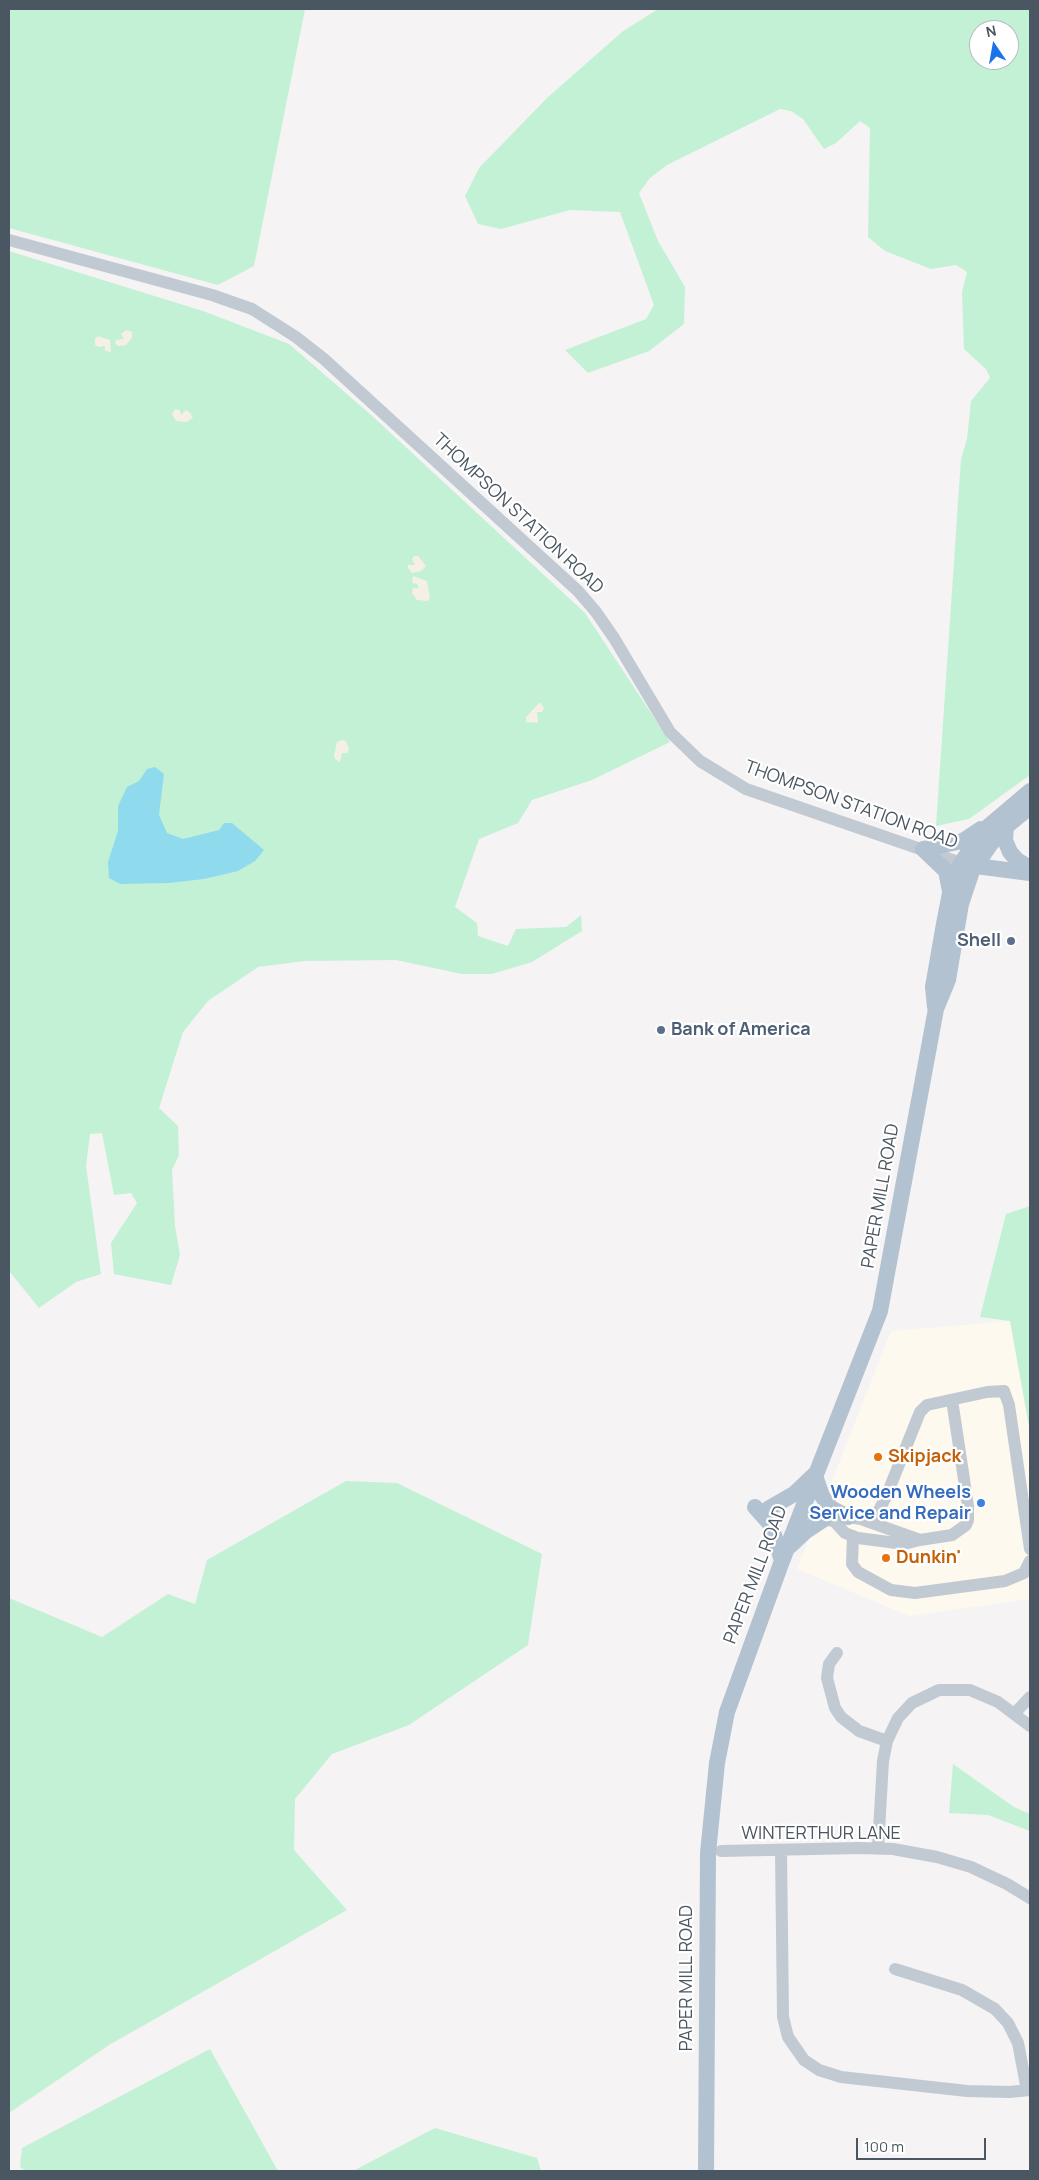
<!DOCTYPE html>
<style>
body{margin:0}
#map{position:relative;width:1039px;height:2180px;overflow:hidden;background:#f5f3f3;font-family:Manrope,sans-serif}
canvas{display:block}
.frame{position:absolute;inset:0;border:10px solid #4a5661;pointer-events:none}
.north{position:absolute;left:969px;top:20px;width:50px;height:50px;box-sizing:border-box;background:#fff;border:1px solid #b7bbc0;border-radius:50%;rotate:348deg;font-size:14px;font-weight:700;line-height:20px;text-align:center;color:#4a5661}
.north::after{content:'';display:block;margin:auto;width:18px;height:22px;background:#1a73e8;clip-path:polygon(50% 0,100% 100%,50% 72%,0 100%)}
.scale{position:absolute;left:856px;top:2138px;width:130px;height:22px;box-sizing:border-box;border:2px solid #4a5661;border-top:0;padding-left:6px;font-size:15px;line-height:18px;white-space:nowrap;color:#4a5661;-webkit-text-stroke:4px #fff;paint-order:stroke}
</style>
<div id="map">
<canvas width="1039" height="2180"></canvas>
<div class="frame"></div>
<div class="north">N</div>
<div class="scale">100 m</div>
</div>
<script>
const g = document.querySelector('canvas').getContext('2d');
g.lineJoin = 'round';
function fill(path, color) { g.fillStyle = color; g.fill(path, 'evenodd'); }
const shape = rows => new Path2D(rows.map(r => 'M' + r).join(''));
function trace(path, color, width, dash) { g.strokeStyle = color; g.lineWidth = width; g.lineCap = dash ? 'butt' : 'round'; g.setLineDash(dash || []); g.stroke(path); }
function write(font, color, halo, rows, align = 'center') {
  g.font = font + ' Manrope,sans-serif'; g.lineWidth = 4.5; g.setLineDash([]); g.textBaseline = 'middle'; g.strokeStyle = halo; g.fillStyle = color; for (const [text, x, y, turn = 0] of rows) {
    g.save(); g.translate(x, y); g.rotate((+turn || 0) * Math.PI / 180); g.textAlign = isNaN(turn) ? turn : align; if (halo) g.strokeText(text, 0, 0); g.fillText(text, 0, 0); g.restore();
  }
}
const commercial = shape([
 [1010,1321,1030,1432,1030,1599,909,1616,797,1569,891,1331]
]);
const green = shape([
 [9,9,305,9,254,266,218,285,9,228],
 [658,9,1030,9,1030,775,969,819,936,826,961,459,967,439,971,401,990,378,986,369,964,349,962,292,967,272,956,265,931,269,885,251,868,237,870,128,860,121,836,143,824,149,803,119,791,111,780,109,667,165,650,178,639,193,658,241,685,287,684,324,649,351,588,373,565,350,646,319,654,305,620,212,570,210,501,229,478,224,465,196,479,168,547,98,622,32],
 [979,30,1009,30,1009,60,979,60],
 [9,251,203,311,289,344,370,414,585,613,670,742,592,780,532,800,518,823,479,839,455,907,477,923,478,936,508,946,516,929,566,927,581,915,582,931,532,962,492,974,462,974,396,960,304,961,258,967,208,1001,183,1032,159,1108,178,1126,179,1155,172,1170,175,1226,180,1255,171,1285,114,1274,111,1243,137,1203,131,1193,114,1195,102,1133,90,1134,86,1166,101,1274,76,1282,39,1308,9,1271],
 [1030,1206,1030,1432,1010,1321,980,1317,1006,1214],
 [346,1481,397,1483,542,1554,528,1645,409,1725,332,1754,295,1799,294,1850,347,1910,109,2045,9,2113,9,1598,102,1637,168,1594,195,1604,207,1560],
 [953,1764,1014,1807,1030,1814,1030,1831,988,1815,949,1813],
 [210,2049,278,2171,26,2171,20,2167,22,2148],
 [435,2128,537,2158,541,2171,353,2171]
]);
const sand = shape([
 [126,330,132,332,132,338,126,345,118,346,115,343,116,340,124,339,121,334],
 [98,336,110,340,111,352,105,351,105,346,99,347,95,345,95,339],
 [175,409,180,410,181,415,186,410,190,413,193,418,186,422,176,421,172,414],
 [414,556,418,556,426,566,421,571,412,573,408,568,408,565,415,565,412,559],
 [413,576,427,581,430,598,428,601,417,600,412,593,413,588,419,588,417,584,412,583],
 [540,702,544,708,542,712,537,712,538,723,526,722,526,717],
 [342,740,346,741,349,749,347,753,342,753,340,762,335,759,334,756,337,742]
]);
const water = shape([
 [155,767,164,774,159,815,167,833,183,839,219,830,224,823,232,823,264,850,255,861,238,871,204,879,169,883,120,884,109,878,108,862,118,831,118,806,127,787,139,781,147,769]
]);
const minor = shape([
 [9,240,212,295,252,309,296,337,324,359,578,591,596,612,614,638,670,732,700,761,746,789,961,863],
 [800,1515,834,1521,848,1517,861,1519,920,1540],
 [834,1521,845,1533,858,1538,904,1544,920,1540,952,1535,966,1525,968,1520,968,1506,952,1400],
 [872,1523,886,1497,920,1412,927,1405,987,1392,1004,1391,1009,1405,1030,1549],
 [853,1536,852,1564,858,1572,891,1590,915,1593,1005,1581,1024,1573,1030,1561],
 [837,1653,829,1664,827,1678,835,1708,841,1717,859,1731,887,1741],
 [1014,1714,1030,1697],
 [878,1848,883,1761,887,1741,898,1718,912,1703,939,1690,970,1690,998,1702,1030,1726],
 [781,1850,783,2017,788,2037,804,2060,819,2070,841,2077,967,2091,1009,2092,1030,2090],
 [721,1851,859,1848,893,1849,937,1857,971,1867,1007,1884,1030,1898],
 [895,1969,962,1990,995,2009,1008,2023,1018,2043,1027,2090]
]);
const major = shape([
 [1006,826,1005,840,1010,852,1017,860,1030,868],
 [923,849,963,841,981,829],
 [923,849,946,871,950,891],
 [968,865,1030,873],
 [935,1007,933,987,944,924,951,888,961,863,984,830,1030,791],
 [815,1476,822,1496,831,1508,848,1517],
 [755,1507,771,1525,782,1561],
 [768,1509,794,1494,814,1475],
 [790,1546,806,1531,824,1519],
 [706,2171,708,1853,717,1763,727,1712,782,1561,880,1311,936,1009,948,980,961,904,972,871,990,845,1003,829,1030,807]
]);
const markers = [
 [1011,941,5,"#5c6f8a"],
 [661,1030,5,"#5c6f8a"],
 [878,1457,5,"#e8710a"],
 [981,1503,5,"#3f7fe0"],
 [886,1558,5,"#e8710a"]
];
const streetNames = [
 ["THOMPSON STATION ROAD",518,514,43],
 ["THOMPSON STATION ROAD",851,805,20],
 ["PAPER MILL ROAD",881,1196,-80],
 ["PAPER MILL ROAD",756,1575,-69],
 ["WINTERTHUR LANE",821,1834],
 ["PAPER MILL ROAD",687,1978,-90]
];
const serviceNames = [
 ["Shell",1001,941],
 ["Bank of America",671,1030,"left"]
];
const foodNames = [
 ["Skipjack",888,1457],
 ["Dunkin'",896,1558]
];
const shopNames = [
 ["Wooden Wheels",971,1493],
 ["Service and Repair",971,1514]
];
fill(commercial, '#fdf9ef');
fill(green, '#c3f1d5');
fill(sand, '#f5f0e5');
fill(water, '#90daee');
trace(minor, '#c1cad2', 12);
trace(major, '#b3c2d1', 16);
for (const [x, y, r, color] of markers) { const dot = new Path2D(); dot.arc(x, y, r, 0, 2 * Math.PI); g.fillStyle = color; g.fill(dot); trace(dot, '#fff', 2); }
write('18px', '#4a5661', '#fff', streetNames);
write('bold 18px', '#4e5e75', '#fff', serviceNames, 'right');
write('bold 18px', '#c56008', '#fff', foodNames, 'left');
write('bold 18px', '#366cbe', '#fff', shopNames, 'right');
</script>
